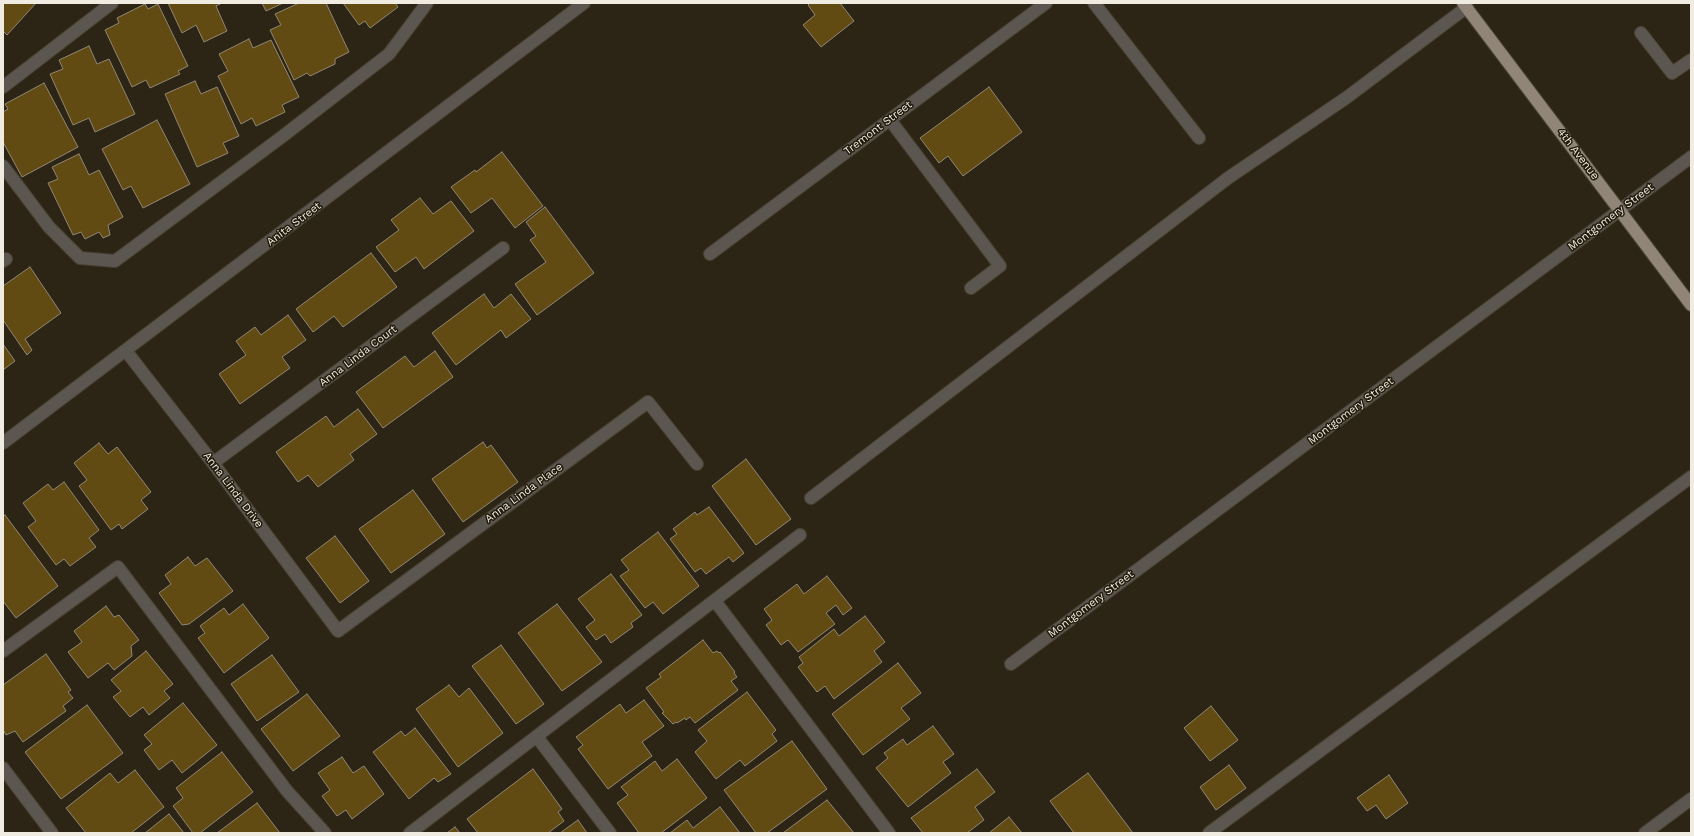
<!DOCTYPE html>
<style>
body{margin:0}
#map{position:relative;width:1694px;height:836px;overflow:hidden;background:#2c2515;font-family:"Work Sans",sans-serif}
canvas{display:block}
.frame{position:absolute;inset:0;border:4px solid #f1ece2;pointer-events:none}
</style>
<div id="map">
<canvas width="1694" height="836"></canvas>
<div class="frame"></div>
</div>
<script>
const g = document.querySelector('canvas').getContext('2d');
g.lineJoin = 'round';
function fill(path, color) { g.fillStyle = color; g.fill(path, 'evenodd'); }
const shape = rows => new Path2D(rows.map(r => 'M' + r).join(''));
function trace(path, color, width, dash) { g.strokeStyle = color; g.lineWidth = width; g.lineCap = dash ? 'butt' : 'round'; g.setLineDash(dash || []); g.stroke(path); }
function write(font, color, halo, rows, align = 'center') {
  g.font = font + ' "Work Sans",sans-serif'; g.lineWidth = 3; g.setLineDash([]); g.textBaseline = 'middle'; g.strokeStyle = halo; g.fillStyle = color; for (const [text, x, y, turn = 0] of rows) {
    g.save(); g.translate(x, y); g.rotate((+turn || 0) * Math.PI / 180); g.textAlign = isNaN(turn) ? turn : align; if (halo) g.strokeText(text, 0, 0); g.fillText(text, 0, 0); g.restore();
  }
}
const building = shape([
 [3,3,36,3,7,35,3,31,3,3],
 [168,3,222,3,216,6,227,31,204,42,196,25,182,33,168,3],
 [262,3,283,3,266,11,262,3],
 [299,3,326,3,349,52,335,59,335,64,310,76,307,73,294,80,270,30,281,25,275,14,299,3],
 [343,3,395,3,398,7,370,28,365,21,359,25,343,3],
 [810,3,840,3,854,21,821,47,803,25,815,15,808,5,810,3],
 [145,4,148,9,158,4,188,66,178,71,180,74,150,88,146,80,132,87,105,30,119,23,117,18,145,4],
 [249,39,253,48,271,40,299,97,282,105,285,112,256,126,252,118,241,124,218,76,228,71,219,54,249,39],
 [89,46,97,64,109,59,135,114,95,132,89,118,73,125,50,74,63,69,59,60,89,46],
 [195,81,201,94,217,87,239,136,223,143,228,153,197,167,165,94,195,81],
 [44,83,78,147,22,177,3,142,3,112,8,109,5,104,44,83],
 [989,87,1022,132,963,176,948,156,939,163,920,138,989,87],
 [157,120,190,184,143,208,131,186,123,190,102,149,157,120],
 [502,152,543,206,515,228,492,198,471,213,451,187,475,170,476,172,502,152],
 [79,154,89,175,99,170,123,217,108,225,110,235,103,238,99,232,85,239,81,232,73,235,48,183,58,179,52,167,79,154],
 [420,198,433,214,451,201,474,231,424,269,416,257,395,272,376,247,399,230,391,220,420,198],
 [545,207,594,273,537,315,515,284,546,262,530,240,536,236,526,222,545,207],
 [371,253,397,287,343,327,334,316,313,332,296,309,371,253],
 [30,267,61,313,25,339,32,350,27,355,3,320,3,286,30,267],
 [484,294,494,308,511,294,531,319,506,338,501,330,456,365,432,333,484,294],
 [288,315,306,340,282,357,290,368,240,404,219,374,246,355,236,341,255,327,261,335,288,315],
 [3,344,15,361,3,370,3,344],
 [435,351,453,377,383,428,356,392,405,356,414,367,435,351],
 [358,409,377,434,350,454,354,460,318,487,308,475,298,482,276,452,326,416,334,427,358,409],
 [483,442,487,448,491,445,518,482,463,522,432,479,483,442],
 [99,443,108,454,117,447,151,492,141,500,148,509,122,529,119,524,111,530,79,486,87,480,74,463,99,443],
 [746,459,791,519,756,545,712,486,746,459],
 [64,482,99,530,89,538,96,547,70,566,64,559,56,565,28,527,36,521,23,503,48,484,53,490,64,482],
 [413,490,445,534,391,573,359,529,413,490],
 [709,507,744,553,733,562,729,557,706,574,701,568,695,572,670,539,677,534,673,529,695,512,697,515,709,507],
 [5,515,58,586,16,618,3,601,3,517,5,515],
 [658,532,699,586,663,614,653,602,645,608,620,576,629,570,621,560,658,532],
 [335,536,369,581,340,603,306,558,335,536],
 [188,557,195,566,207,558,233,591,189,624,182,625,159,593,171,584,165,575,188,557],
 [611,574,642,615,631,623,633,627,611,643,605,634,596,640,586,627,595,620,578,599,611,574],
 [827,576,852,608,843,615,836,605,826,613,835,624,798,652,788,640,781,645,766,625,772,620,764,609,797,584,804,594,827,576],
 [243,604,269,638,224,673,198,638,205,633,200,626,224,608,229,615,243,604],
 [557,604,602,662,562,691,518,633,557,604],
 [106,606,114,617,119,615,139,640,131,646,132,656,114,670,108,663,88,678,68,652,82,642,74,631,106,606],
 [865,616,885,642,874,651,882,662,834,699,825,686,817,692,798,667,803,663,799,657,834,629,839,636,865,616],
 [703,640,713,653,717,651,719,653,720,652,735,672,734,673,737,677,731,681,738,690,695,723,690,717,686,720,685,718,677,723,676,722,673,724,662,713,664,712,646,688,661,677,659,674,703,640],
 [501,645,544,704,516,724,472,666,501,645],
 [146,651,173,684,164,691,170,698,149,715,143,707,130,717,113,697,121,691,111,680,146,651],
 [46,654,71,690,68,692,73,698,63,706,66,711,23,742,15,731,6,735,3,730,3,685,46,654],
 [272,655,299,692,257,721,231,684,272,655],
 [898,663,921,693,901,708,910,719,863,755,832,714,898,663],
 [449,685,459,697,469,688,503,733,458,767,416,709,449,685],
 [747,692,776,730,772,734,777,741,745,766,740,760,716,779,695,752,707,741,698,730,747,692],
 [307,694,340,736,293,771,261,729,307,694],
 [644,700,664,726,642,742,652,756,608,789,578,749,583,745,576,737,620,704,626,713,644,700],
 [183,703,217,745,182,773,172,760,159,770,144,750,152,744,144,735,183,703],
 [87,705,123,753,61,799,25,752,87,705],
 [1211,706,1238,740,1210,761,1184,728,1211,706],
 [933,726,954,754,943,762,951,773,908,807,876,768,888,758,884,753,903,739,907,745,933,726],
 [415,728,451,774,438,782,434,778,409,799,373,752,401,731,405,736,415,728],
 [792,741,827,789,767,833,756,833,724,790,792,741],
 [222,752,253,792,200,833,193,833,173,806,183,798,176,788,222,752],
 [342,757,353,773,364,766,384,794,352,819,346,810,337,816,322,796,330,790,318,773,342,757],
 [677,759,707,798,661,833,639,833,617,803,628,795,621,787,655,761,662,771,677,759],
 [1229,765,1246,788,1216,810,1200,787,1229,765],
 [533,769,562,809,558,812,564,821,548,833,478,833,467,819,533,769],
 [977,769,995,792,975,807,984,820,967,833,923,833,911,818,977,769],
 [135,770,164,807,131,833,86,833,66,808,110,773,118,783,135,770],
 [1088,773,1133,833,1074,833,1050,801,1088,773],
 [1389,775,1408,803,1386,819,1376,805,1367,811,1357,798,1389,775],
 [827,800,854,833,783,833,827,800],
 [257,803,280,833,217,833,257,803],
 [720,807,740,833,670,833,687,820,693,828,720,807],
 [169,814,184,833,145,833,169,814],
 [1009,817,1022,833,989,833,1009,817],
 [578,820,587,833,560,833,578,820],
 [455,827,460,833,447,833,455,827]
]);
const service = shape([
 [1094,3,1199,138],
 [1641,33,1672,73,1691,60],
 [3,87,112,3],
 [890,120,1000,266,971,288],
 [3,166,49,227,80,258,115,261,283,136,389,54,427,3],
 [3,261,6,259],
 [811,498,1228,178,1346,98,1467,7],
 [715,601,889,833],
 [3,651,118,567,287,791,325,833],
 [537,737,610,833],
 [3,768,52,833],
 [410,833,800,535],
 [1209,833,1691,477]
]);
const minor = shape([
 [710,254,1046,3],
 [126,351,213,463,338,631,648,402,697,464],
 [213,463,503,248],
 [1011,664,1691,157],
 [1645,833,1691,799]
]);
const tertiary = shape([
 [3,443,584,3]
]);
const primary = shape([
 [1463,3,1691,305]
]);
const streetNames = [
 ["Tremont Street",878,128,-37],
 ["4th Avenue",1578,154,53],
 ["Montgomery Street",1611,217,-37],
 ["Anita Street",294,224,-37],
 ["Anna Linda Court",358,356,-37],
 ["Montgomery Street",1351,411,-37],
 ["Anna Linda Drive",233,490,53],
 ["Anna Linda Place",524,493,-36],
 ["Montgomery Street",1091,604,-37]
];
fill(building, '#624a13');
trace(building, '#918775', 1);
trace(service, '#484132', 14);
trace(minor, '#484132', 14);
trace(tertiary, '#484132', 14);
trace(primary, '#484132', 14);
trace(service, '#5b564f', 12);
trace(minor, '#5b564f', 12);
trace(tertiary, '#5b564f', 12);
trace(primary, '#908577', 12);
write('11px', '#f1ece2', '#221b0c', streetNames);
</script>
